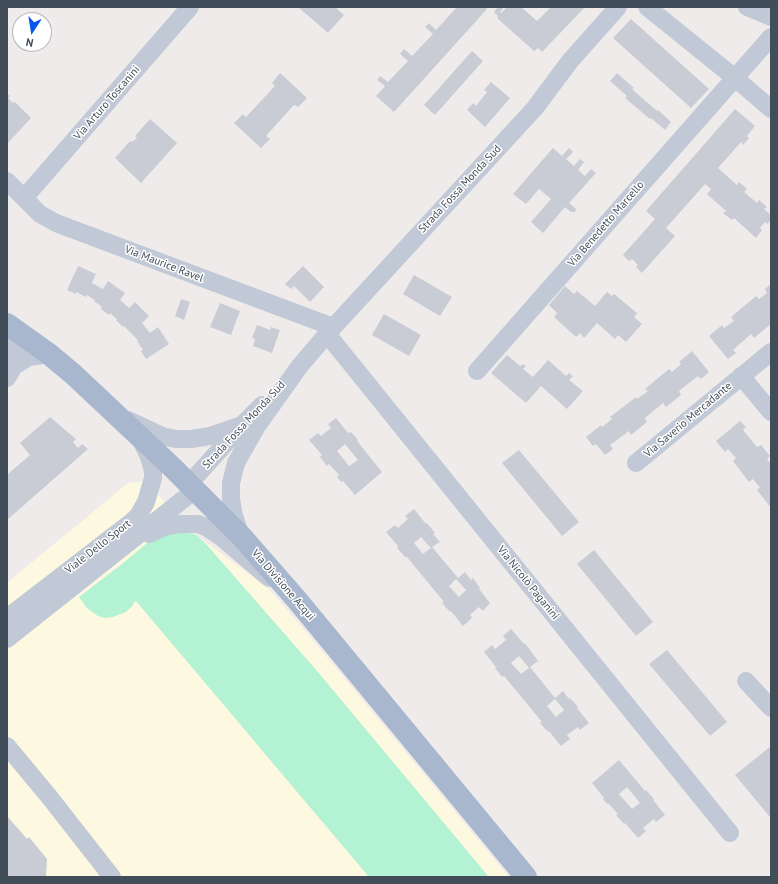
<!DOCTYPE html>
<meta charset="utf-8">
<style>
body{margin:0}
#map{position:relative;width:778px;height:884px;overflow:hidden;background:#efebeb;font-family:"PT Sans",sans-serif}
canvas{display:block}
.frame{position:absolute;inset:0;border:8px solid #424d5a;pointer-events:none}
.north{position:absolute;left:12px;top:12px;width:40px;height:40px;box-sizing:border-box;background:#fff;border:1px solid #b3b8bd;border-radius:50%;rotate:192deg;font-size:11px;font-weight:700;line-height:16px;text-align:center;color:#424d5a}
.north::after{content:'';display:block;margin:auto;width:14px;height:18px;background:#0856ec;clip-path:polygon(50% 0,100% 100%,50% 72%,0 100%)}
</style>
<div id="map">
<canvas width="778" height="884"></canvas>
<div class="frame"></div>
<div class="north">N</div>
</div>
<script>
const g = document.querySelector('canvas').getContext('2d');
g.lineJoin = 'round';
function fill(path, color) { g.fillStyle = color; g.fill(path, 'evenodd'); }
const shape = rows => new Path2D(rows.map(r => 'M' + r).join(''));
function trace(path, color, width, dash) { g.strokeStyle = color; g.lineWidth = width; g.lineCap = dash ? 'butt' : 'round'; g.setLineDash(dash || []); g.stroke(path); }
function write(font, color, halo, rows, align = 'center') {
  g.font = font + ' "PT Sans",sans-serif'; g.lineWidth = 3; g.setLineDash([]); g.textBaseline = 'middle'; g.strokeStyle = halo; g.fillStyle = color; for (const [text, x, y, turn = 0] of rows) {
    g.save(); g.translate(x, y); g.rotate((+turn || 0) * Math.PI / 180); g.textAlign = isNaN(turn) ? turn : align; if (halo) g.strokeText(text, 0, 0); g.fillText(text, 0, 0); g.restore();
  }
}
const commercial = shape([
 [145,481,195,534,268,588,307,633,509,877,7,877,7,583,128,483]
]);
const green = shape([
 [173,531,195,534,206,544,317,671,489,877,369,877,136,601,134,602,133,605,126,612,113,617,105,618,98,616,87,608,79,597,122,564,146,544]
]);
const building = shape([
 [298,7,335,7,344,15,328,33],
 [454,7,485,7,487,9,394,112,376,96,385,86,377,80,380,76,388,82,408,61,400,54,404,49,412,56,433,34,425,27,429,23,436,30,456,8],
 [498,7,504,7,500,12,501,13,507,7,521,7,537,21,551,7,585,7,542,52,538,48,534,51,497,18,498,16,494,12],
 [631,19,709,89,691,108,613,38],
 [472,51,483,61,435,115,424,105],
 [280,73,307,98,298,107,295,105,293,106,266,136,270,139,261,148,234,123,243,114,246,117,273,88,275,86,272,83],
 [617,73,634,88,632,89,657,111,658,110,671,122,665,130,651,118,650,119,625,98,627,96,610,81],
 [491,82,510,98,485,127,467,110,473,103,476,106,487,92,484,90],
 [7,94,10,96,8,98,13,103,15,102,31,118,7,144],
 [735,109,755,126,747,136,749,138,743,145,741,142,718,168,737,185,739,182,747,189,744,192,757,203,759,200,767,207,764,209,771,215,771,220,767,224,765,222,760,228,762,230,756,238,734,218,732,220,723,213,726,211,707,194,711,189,705,184,666,228,675,236,642,273,636,267,638,265,632,259,629,261,623,255,655,219,646,211],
 [150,119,177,143,141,183,115,158,130,141,132,142,137,138,135,136],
 [553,148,562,156,569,148,573,152,566,159,574,166,580,159,584,162,578,170,585,176,591,169,596,173,569,203,576,209,575,212,571,212,565,207,543,233,531,222,551,199,539,189,526,204,513,194],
 [78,266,96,274,92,283,103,289,108,281,125,293,120,300,129,308,135,302,149,316,142,323,150,333,158,327,169,344,146,359,141,351,143,350,137,341,138,340,124,326,123,327,116,320,117,319,110,313,109,315,101,309,102,307,94,301,95,300,87,295,86,297,76,292,76,294,67,290],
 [303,266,324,287,310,302,294,286,291,289,285,284],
 [414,275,452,297,440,316,403,294],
 [771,284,771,318,770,319,771,324,754,338,751,334,733,350,736,353,728,359,709,336,722,325,724,328,734,321,731,317,756,296,759,299,767,293,765,289],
 [565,286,574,294,577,291,595,306,607,292,612,296,614,294,637,313,634,317,642,324,626,342,618,335,615,339,597,323,584,338,580,333,576,337,554,317,557,313,549,305],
 [181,299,190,302,184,320,175,316],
 [220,303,240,311,231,335,210,327],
 [384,314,421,335,409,356,372,335],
 [257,325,270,330,271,327,280,330,272,353,253,346,255,339,252,338],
 [692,351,709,372,701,379,698,376,679,391,681,395,666,407,663,403,645,418,647,422,631,435,629,431,610,445,613,449,605,455,596,444,593,446,586,437,601,425,602,427,612,419,610,417,636,397,637,399,648,391,645,389,669,369,672,372,681,364,679,362],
 [507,355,520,366,523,364,526,366,523,369,533,377,548,360,566,376,569,373,573,376,569,380,583,391,567,409,541,386,526,403,491,373],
 [50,417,76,439,73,442,78,448,82,444,88,449,7,520,7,475,30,455,20,443],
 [336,418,348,433,351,432,358,440,357,441,382,472,355,495,343,481,341,482,337,477,339,475,329,464,327,466,320,457,322,455,309,440,318,433,321,436,331,428,328,424],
 [345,444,358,460,349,466,337,451],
 [740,421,746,427,743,430,757,447,761,445,770,456,767,459,771,464,771,508,757,490,760,487,756,483,753,479,749,482,733,461,736,458,728,449,725,452,716,441],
 [519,450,579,522,562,536,502,463],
 [414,509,426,524,427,523,435,533,433,534,440,542,432,547,458,578,465,572,471,580,473,578,480,588,479,589,490,603,483,611,479,607,470,615,472,618,463,626,451,611,450,612,442,603,444,602,407,557,405,557,397,548,398,546,386,532,395,525,398,528,408,519,405,516],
 [421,537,431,548,423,554,414,543],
 [456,579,466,590,459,597,449,586],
 [594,550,653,622,636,636,577,564],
 [511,629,524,644,525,643,538,661,530,667,555,698,563,691,569,699,570,698,578,707,577,708,589,723,580,730,578,727,567,735,570,739,561,746,549,731,548,732,540,723,542,722,504,676,502,677,495,668,496,667,484,652,492,645,495,649,506,640,503,636],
 [519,656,529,668,521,674,511,663],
 [555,699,564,710,556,717,547,706],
 [667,650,727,722,710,736,649,664],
 [771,746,771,815,769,816,735,775],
 [619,760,645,791,646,790,654,799,653,800,665,815,656,822,654,819,643,828,646,831,638,838,625,823,624,824,616,815,618,814,608,803,607,804,603,799,604,798,592,783],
 [627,787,640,803,632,809,619,794],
 [7,816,27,839,29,837,47,859,46,877,7,877]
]);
const minor = shape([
 [647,7,735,78,771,109],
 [747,7,771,17],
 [7,181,40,214,56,223,333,327],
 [24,198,190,7],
 [327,334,730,833],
 [14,366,29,357,49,354],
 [477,371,771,37],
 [741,376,771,412],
 [7,378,14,366,17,335,15,330],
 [128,420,162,436,176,439,191,439,210,436,239,426],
 [636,463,771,352],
 [189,484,243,424,262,405],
 [149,534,164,527,179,524,198,524,206,527,221,537,269,578],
 [241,536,234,516,231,499,231,483,236,463,257,426,299,367,327,334,535,108,570,61,618,7],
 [7,618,129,524,138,516,146,502,153,478,153,471,149,457,141,440],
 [7,639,195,490],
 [746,681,771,708],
 [7,746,51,799,112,877]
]);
const major = shape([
 [7,324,49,354,73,374,173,468,242,537,297,600,526,877]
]);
const streetNames = [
 ["Via Arturo Toscanini",107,103,-49],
 ["Strada Fossa Monda Sud",460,189,-47],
 ["Via Benedetto Marcello",606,224,-49],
 ["Via Maurice Ravel",164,264,21],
 ["Via Saverio Mercadante",688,420,-40],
 ["Strada Fossa Monda Sud",244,425,-47],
 ["Viale Dello Sport",98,547,-38],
 ["Via Nicolò Paganini",528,583,51],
 ["Via Divisione Acqui",283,585,49]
];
fill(commercial, '#fdf8e0');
fill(green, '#b3f2d2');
fill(building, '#c9ccd4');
trace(minor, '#c0c9d5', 18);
trace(major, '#a8b7ce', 22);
write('11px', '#424d5a', '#fff', streetNames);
</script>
